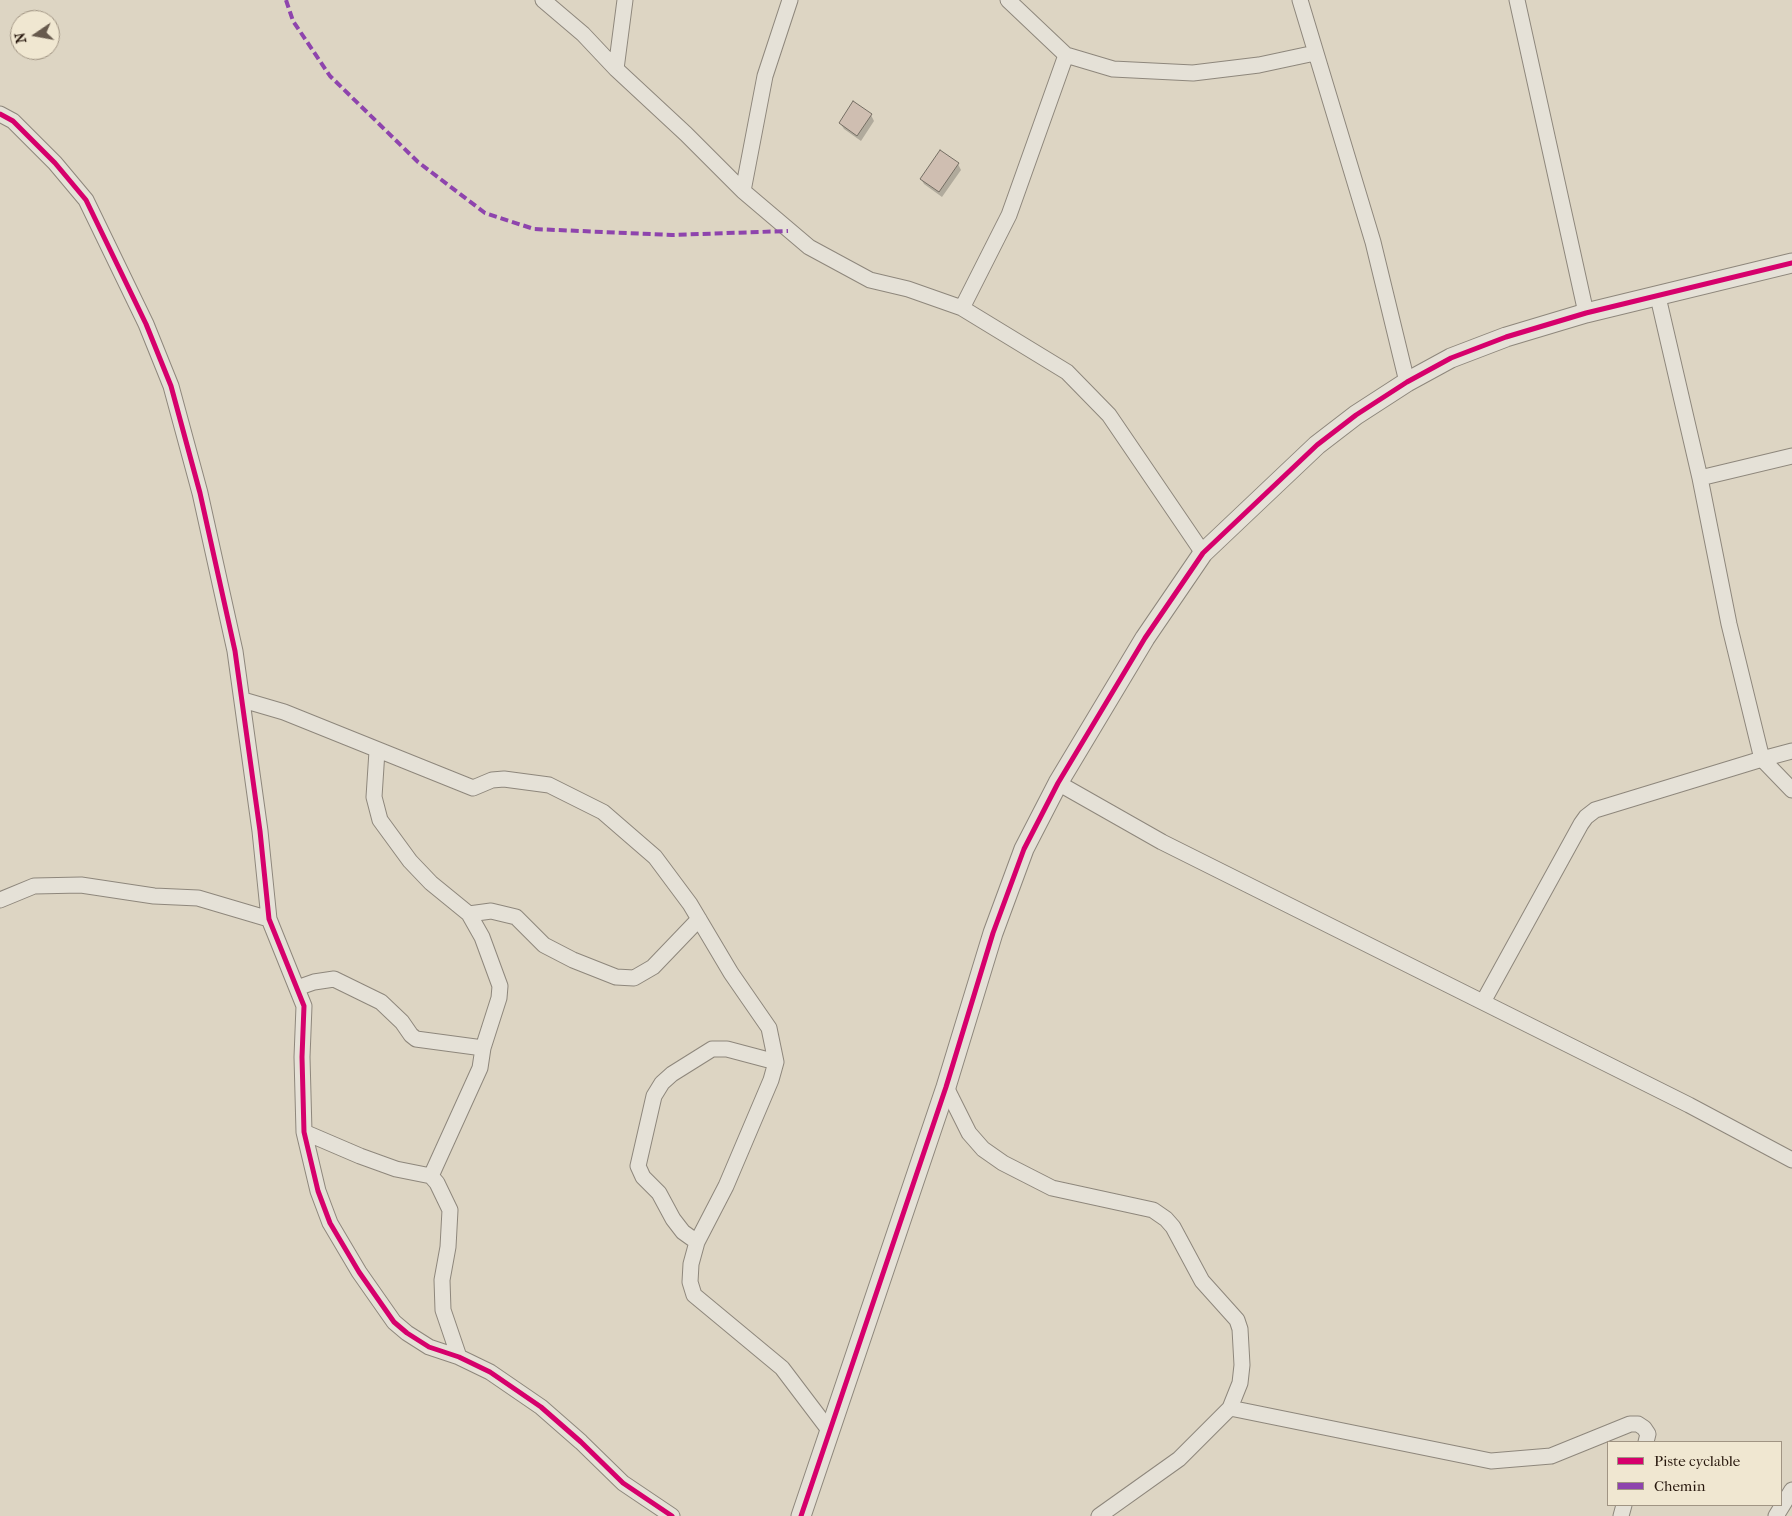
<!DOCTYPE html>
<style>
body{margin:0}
#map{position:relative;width:1792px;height:1516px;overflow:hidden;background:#ddd5c3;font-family:"IM FELL French Canon",serif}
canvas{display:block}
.legend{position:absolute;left:1607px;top:1441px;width:175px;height:65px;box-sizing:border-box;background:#f0e7d1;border:1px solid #a09483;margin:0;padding:6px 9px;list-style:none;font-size:15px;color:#27170d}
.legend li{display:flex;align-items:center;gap:10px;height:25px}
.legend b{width:25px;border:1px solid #a09483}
.north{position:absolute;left:10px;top:10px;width:50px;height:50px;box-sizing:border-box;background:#f0e7d1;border:1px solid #a09483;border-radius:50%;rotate:258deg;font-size:14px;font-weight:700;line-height:20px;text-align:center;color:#27170d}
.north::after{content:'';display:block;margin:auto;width:18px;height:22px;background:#675a4d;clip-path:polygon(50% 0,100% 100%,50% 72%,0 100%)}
</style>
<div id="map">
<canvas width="1792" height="1516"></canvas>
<ul class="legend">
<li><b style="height:6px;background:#d6006c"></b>Piste cyclable</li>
<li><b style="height:6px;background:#8e44ad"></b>Chemin</li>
</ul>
<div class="north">N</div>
</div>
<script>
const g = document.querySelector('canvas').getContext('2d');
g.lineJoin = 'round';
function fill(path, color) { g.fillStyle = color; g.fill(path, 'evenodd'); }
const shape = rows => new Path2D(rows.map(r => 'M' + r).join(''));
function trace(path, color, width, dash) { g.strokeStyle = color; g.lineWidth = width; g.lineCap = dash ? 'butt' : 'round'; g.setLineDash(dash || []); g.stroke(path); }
const shadow = shape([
 [871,115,874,121,861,141,844,129,840,123],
 [958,164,961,170,942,197,924,184,921,179]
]);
const building = shape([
 [853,101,872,114,857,136,839,123,853,101],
 [940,150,959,163,939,192,920,179,940,150]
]);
const minor = shape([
 [543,0,583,34,616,69,686,134,743,191],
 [790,0,765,76,743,191,809,247,870,280,908,289,962,308,1067,372,1109,415,1203,553],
 [1008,0,1066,55],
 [1300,0,1373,242,1407,382],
 [1517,0,1586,313],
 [616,69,625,0],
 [0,114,13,121,55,163,86,200,146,324,171,386,200,493,235,651,260,831,269,919,304,1006,302,1057,304,1132,318,1191,330,1223,359,1272,394,1322,407,1333,429,1347,459,1357,490,1372,541,1407,581,1442,623,1483,672,1516],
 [1658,297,1700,478,1729,624,1762,759,1792,751],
 [962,308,1009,215,1066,55,1113,69,1193,73,1259,65,1315,53],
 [1700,478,1792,456],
 [243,700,284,712,473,788,492,780,504,779,549,785,603,812,655,857,690,904,731,973,769,1028,776,1062,771,1080,726,1186,697,1242,691,1264,690,1282,694,1295,782,1368,829,1430],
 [377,751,374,797,380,820,410,861,431,883,469,914,482,937,500,986,499,998,483,1048,480,1068,431,1176],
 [1058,783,1162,842,1689,1105,1792,1160],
 [0,900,34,886,81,885,154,896,198,898,269,919],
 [469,914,491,911,516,917,544,945,573,960,616,977,634,978,653,967,699,919],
 [297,988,314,982,334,979,381,1002,402,1022,411,1035,416,1039,483,1048],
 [1483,1002,1581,824,1586,817,1595,810,1762,759,1792,790],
 [946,1087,969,1133,983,1149,1003,1163,1052,1188,1153,1210,1166,1219,1173,1227,1202,1281,1237,1320,1240,1329,1242,1365,1240,1383,1230,1408,1179,1459,1099,1516],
 [304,1132,360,1156,396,1169,431,1176,437,1183,450,1210,448,1247,442,1280,443,1310,459,1357],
 [697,1242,683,1232,673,1219,659,1193,643,1177,638,1166,654,1096,662,1083,672,1074,712,1049,727,1049,776,1062],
 [1230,1408,1491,1461,1551,1456,1630,1424,1638,1424,1644,1428,1648,1434,1646,1442],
 [1621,1516,1624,1505],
 [1776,1516,1792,1490]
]);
const tertiary = shape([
 [801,1516,946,1087,993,933,1024,849,1058,783,1145,638,1203,553,1317,445,1356,415,1407,382,1451,358,1506,337,1586,313,1792,263]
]);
const quiet = shape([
 [286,0,293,21,330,76,418,162,485,213,534,229,672,235,788,231]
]);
const cycleway = shape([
 [0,114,13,121,55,163,86,200,146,324,171,386,200,493,235,651,260,831,269,919,304,1006,302,1057,304,1132,318,1191,330,1223,359,1272,394,1322,407,1333,429,1347,459,1357,490,1372,541,1407,581,1442,623,1483,672,1516],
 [801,1516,946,1087,993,933,1024,849,1058,783,1145,638,1203,553,1317,445,1356,415,1407,382,1451,358,1506,337,1586,313,1792,263]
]);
fill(shadow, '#0003');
fill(building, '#cfbeb1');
trace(building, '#746e63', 1);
trace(minor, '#8e877c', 17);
trace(tertiary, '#8e877c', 21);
trace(minor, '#e5e1d7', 15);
trace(tertiary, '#e5e1d7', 19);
trace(quiet, '#8e44ad', 4, [8, 4]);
trace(cycleway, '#d6006c', 5);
</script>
